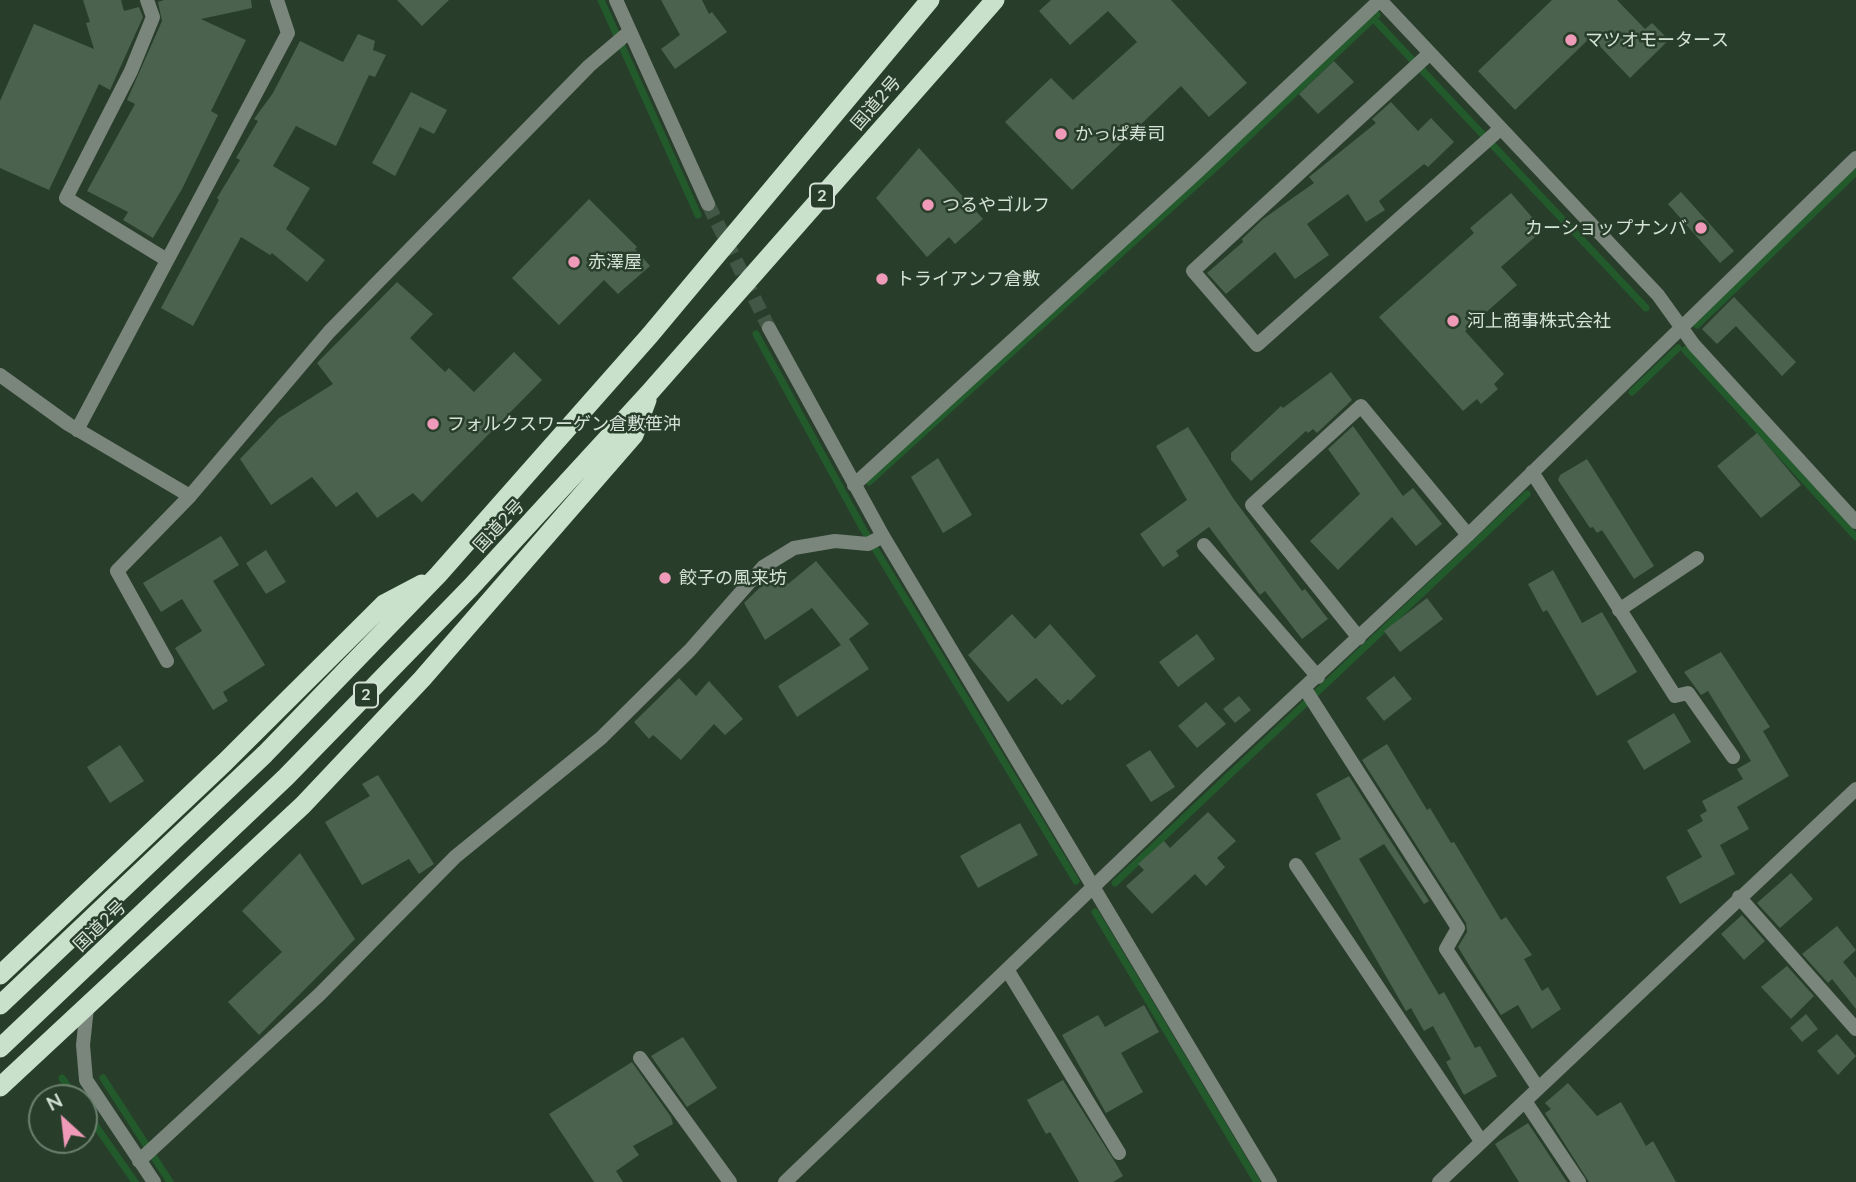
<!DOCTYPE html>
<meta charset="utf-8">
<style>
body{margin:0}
#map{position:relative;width:1856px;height:1182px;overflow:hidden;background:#283e2b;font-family:Lato,sans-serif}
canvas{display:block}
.north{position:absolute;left:28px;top:1084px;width:70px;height:70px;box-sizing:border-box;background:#283e2b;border:2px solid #6d806f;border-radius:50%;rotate:333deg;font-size:19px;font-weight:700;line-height:28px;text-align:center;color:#d5e2d6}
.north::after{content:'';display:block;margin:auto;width:24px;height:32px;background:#ef9ab8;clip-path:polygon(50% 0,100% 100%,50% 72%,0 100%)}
</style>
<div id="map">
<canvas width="1856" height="1182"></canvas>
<div class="north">N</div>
</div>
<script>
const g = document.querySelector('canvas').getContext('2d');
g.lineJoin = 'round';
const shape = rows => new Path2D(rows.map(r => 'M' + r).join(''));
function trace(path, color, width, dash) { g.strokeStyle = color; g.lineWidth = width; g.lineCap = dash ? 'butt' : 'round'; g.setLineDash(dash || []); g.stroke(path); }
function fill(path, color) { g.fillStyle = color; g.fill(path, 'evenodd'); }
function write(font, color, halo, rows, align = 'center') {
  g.font = font + ' Lato,"Noto Sans JP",sans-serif'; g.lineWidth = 5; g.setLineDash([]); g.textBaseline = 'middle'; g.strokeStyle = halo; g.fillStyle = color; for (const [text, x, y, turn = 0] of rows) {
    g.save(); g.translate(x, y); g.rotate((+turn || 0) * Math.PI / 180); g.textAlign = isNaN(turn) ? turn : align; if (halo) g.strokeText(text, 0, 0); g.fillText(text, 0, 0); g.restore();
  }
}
const stream = shape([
 [601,0,698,215],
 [1372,17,1646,308],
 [1697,325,1856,172],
 [756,334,862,527,1076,881],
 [1685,350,1856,537],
 [1632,392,1678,348],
 [869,482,1225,159,1377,15],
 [1115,883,1527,494],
 [1095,912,1257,1182],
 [62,1078,76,1098],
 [103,1078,170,1182],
 [84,1109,135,1182]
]);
const building = shape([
 [83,0,121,0,124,11,139,7,143,17,110,90,99,84,49,190,0,168,0,101,34,24,94,49,86,23,90,22],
 [164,0,251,0,252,8,201,19,246,40,211,111,218,115,182,189,153,238,123,220,128,212,87,191,135,104,127,100,162,21,158,2],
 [397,0,449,0,422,26],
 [661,0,702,0,709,14,712,12,727,32,675,69,661,49,680,35],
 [1051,0,1171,0,1247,83,1209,117,1181,86,1072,190,1005,122,1051,78,1073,100,1137,42,1108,11,1070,45,1039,11],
 [1552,0,1617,0,1645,29,1652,23,1669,40,1630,78,1591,37,1515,110,1478,71],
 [358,34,375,41,373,50,386,55,375,77,369,75,336,146,296,126,273,166,310,188,286,229,325,260,307,282,272,253,270,255,241,237,193,326,161,308,219,200,217,198,240,160,236,158,258,121,254,119,273,93,300,41,343,62],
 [1334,61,1354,82,1318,114,1299,94],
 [411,92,447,110,434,134,420,127,395,176,372,163],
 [1391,102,1418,131,1431,118,1454,142,1428,167,1424,164,1379,201,1385,210,1366,222,1348,194,1307,224,1329,255,1295,279,1275,252,1226,294,1207,273,1243,242,1242,239,1263,219,1314,183,1309,177,1376,123,1372,119],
 [919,148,983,219,955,244,949,237,927,257,876,198],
 [1681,192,1734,251,1720,263,1668,204],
 [1511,193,1543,230,1501,267,1517,285,1465,331,1504,374,1494,384,1498,389,1481,404,1477,399,1463,411,1379,317,1474,233,1470,228],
 [589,199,637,247,635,249,650,266,618,294,604,280,559,325,512,278],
 [397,282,433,314,410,338,445,372,449,368,474,392,514,352,542,380,422,502,413,493,377,518,357,492,336,507,312,477,271,505,240,459,279,418,333,384,317,363],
 [1734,297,1796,362,1782,376,1736,326,1717,344,1702,329],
 [1331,372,1352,400,1317,433,1313,429,1308,433,1306,431,1251,481,1231,460,1231,453,1281,406,1283,408],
 [1353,426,1403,496,1413,488,1442,524,1416,546,1392,517,1338,570,1310,541,1360,494,1328,449],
 [1188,427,1233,498,1302,591,1305,589,1328,619,1302,639,1265,591,1260,595,1209,527,1176,551,1179,556,1163,567,1140,534,1187,500,1156,446],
 [1757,433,1801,485,1761,518,1717,466],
 [938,458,972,515,943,533,911,477],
 [1587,459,1654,566,1634,579,1602,530,1597,533,1593,527,1590,528,1558,480,1560,475],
 [221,536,239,565,213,581,265,665,223,692,228,701,213,710,175,648,202,631,182,599,161,612,143,583],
 [266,550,286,582,266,594,246,563],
 [816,561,869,624,849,639,869,669,797,717,778,686,841,645,812,608,765,640,744,603,779,569,788,584],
 [1553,570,1582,623,1602,612,1637,672,1597,696,1547,610,1543,612,1528,584],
 [1427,598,1443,619,1400,652,1384,631],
 [1012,614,1035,639,1050,624,1096,676,1070,701,1068,699,1062,705,1036,678,1008,702,968,655],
 [1197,634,1215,659,1178,687,1159,662],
 [1721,652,1770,727,1763,731,1789,776,1737,807,1749,829,1720,845,1735,874,1680,904,1666,877,1702,857,1687,830,1703,821,1700,815,1707,811,1702,801,1743,779,1737,769,1751,761,1708,691,1701,695,1684,672],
 [1394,676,1412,699,1384,721,1366,698],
 [679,678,696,696,709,681,743,719,725,735,714,724,681,760,653,735,649,739,634,722],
 [1239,696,1251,710,1235,723,1223,709],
 [1206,702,1226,724,1197,748,1178,726],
 [1674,713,1691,742,1644,770,1627,741],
 [1387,744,1427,810,1430,808,1451,843,1454,842,1501,920,1506,917,1532,955,1524,959,1542,991,1548,987,1561,1009,1532,1029,1518,1005,1501,1015,1472,970,1458,947,1467,932,1466,923,1362,760],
 [120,745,144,781,110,803,87,767],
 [1150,750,1175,787,1151,802,1126,765],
 [378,775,434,864,419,874,409,859,362,885,325,822,370,796,362,784],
 [1349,776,1429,901,1424,904,1384,844,1359,859,1439,995,1444,992,1475,1048,1480,1046,1497,1076,1464,1095,1446,1062,1451,1059,1433,1026,1424,1031,1411,1008,1406,1011,1315,853,1341,839,1316,794],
 [1208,812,1236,841,1217,858,1225,867,1206,886,1195,874,1152,914,1126,886,1144,870,1138,864,1164,841,1170,848],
 [1020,823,1038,855,978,888,960,856],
 [300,853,355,939,259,1035,228,1002,282,952,242,911],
 [1791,873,1813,899,1780,928,1757,903],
 [1742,915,1765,941,1744,960,1721,934],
 [1837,926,1856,950,1843,962,1856,978,1856,1009,1832,979,1828,983,1802,954],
 [1787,966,1814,996,1791,1019,1761,987],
 [1144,1005,1159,1032,1121,1053,1143,1092,1106,1113,1062,1035,1098,1015,1105,1027],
 [1806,1014,1818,1029,1802,1042,1790,1028],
 [1837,1034,1856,1056,1838,1075,1817,1051],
 [683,1037,717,1088,687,1107,651,1056],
 [632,1062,671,1117,673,1124,633,1146,639,1155,616,1171,623,1182,594,1182,549,1114],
 [1063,1080,1115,1162,1123,1176,1113,1182,1079,1182,1050,1132,1046,1134,1027,1100],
 [1568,1083,1597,1116,1621,1102,1646,1146,1653,1141,1676,1182,1589,1182,1545,1113,1551,1109,1545,1103],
 [1528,1123,1567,1182,1519,1182,1495,1144]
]);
const minorTunnel = shape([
 [708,204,769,328]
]);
const minor = shape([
 [147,0,153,17,131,71,66,198,167,260],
 [616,0,708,204],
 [1380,0,1658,295,1694,345,1856,522],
 [1429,54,1193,271,1257,345,1500,129],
 [769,328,883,536,1270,1182],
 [0,375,68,424,190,496],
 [77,430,288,33,277,0],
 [1532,472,1675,696,1688,693,1733,757],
 [854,485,1196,173,1380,0],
 [1204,545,1318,677],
 [1619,610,1697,558],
 [1359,638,1252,505,1361,406,1468,535],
 [167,661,117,571,190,496,329,332,589,66,629,32],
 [1305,689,1458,928,1446,949,1538,1088],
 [1296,865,1481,1141],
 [1739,897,1856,1029],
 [1008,971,1119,1153],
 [87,1007,83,1045,86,1080,154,1182],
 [640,1058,730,1182],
 [1525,1101,1579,1182],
 [139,1161,320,994,455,857,601,738,690,650,763,567,794,548,835,541,868,544,883,536],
 [785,1182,1208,777,1468,535,1856,158],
 [1439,1182,1856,789]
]);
const trunk = shape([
 [0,975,225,762,384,604,422,584],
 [0,1005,265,754,438,575,650,335,930,0],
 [0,1048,286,777,471,587,649,393,995,0],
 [0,1087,303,805,422,679,634,435,647,400]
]);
const markers = [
 [1571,40,7,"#ef9ab8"],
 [1061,134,7,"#ef9ab8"],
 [928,205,7,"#ef9ab8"],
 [1701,228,7,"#ef9ab8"],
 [574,262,7,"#ef9ab8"],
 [882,279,7,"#ef9ab8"],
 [1453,321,7,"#ef9ab8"],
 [433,424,7,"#ef9ab8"],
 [665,578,7,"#ef9ab8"]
];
const shields = [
 [822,196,24],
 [366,695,24]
];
const shieldNames = [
 ["2",822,196],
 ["2",366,695]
];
const poiNames = [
 ["マツオモータース",1585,40],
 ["かっぱ寿司",1075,134],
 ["つるやゴルフ",942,205],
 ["カーショップナンバ",1687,228,"right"],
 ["赤澤屋",588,262],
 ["トライアンフ倉敷",896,279],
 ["河上商事株式会社",1467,321],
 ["フォルクスワーゲン倉敷笹沖",447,424],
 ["餃子の風来坊",679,578]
];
const streetNames = [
 ["国道2号",876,103,-49],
 ["国道2号",499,526,-47],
 ["国道2号",100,926,-44]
];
trace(stream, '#225a2c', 7);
fill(building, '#4b624e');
trace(minorTunnel, '#425745', 14, [14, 7]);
trace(minor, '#7a857b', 14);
trace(trunk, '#c9e1cb', 19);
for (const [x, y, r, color] of markers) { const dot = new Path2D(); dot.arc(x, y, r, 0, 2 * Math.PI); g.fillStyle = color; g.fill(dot); trace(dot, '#283e2b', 2.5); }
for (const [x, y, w] of shields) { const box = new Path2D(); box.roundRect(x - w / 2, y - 12.5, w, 25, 5); g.fillStyle = '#283e2b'; g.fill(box); trace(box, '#d5e2d6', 2); }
write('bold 16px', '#d5e2d6', null, shieldNames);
write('18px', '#d5e2d6', '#283e2b', poiNames, 'left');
write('18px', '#d5e2d6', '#283e2b', streetNames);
</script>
